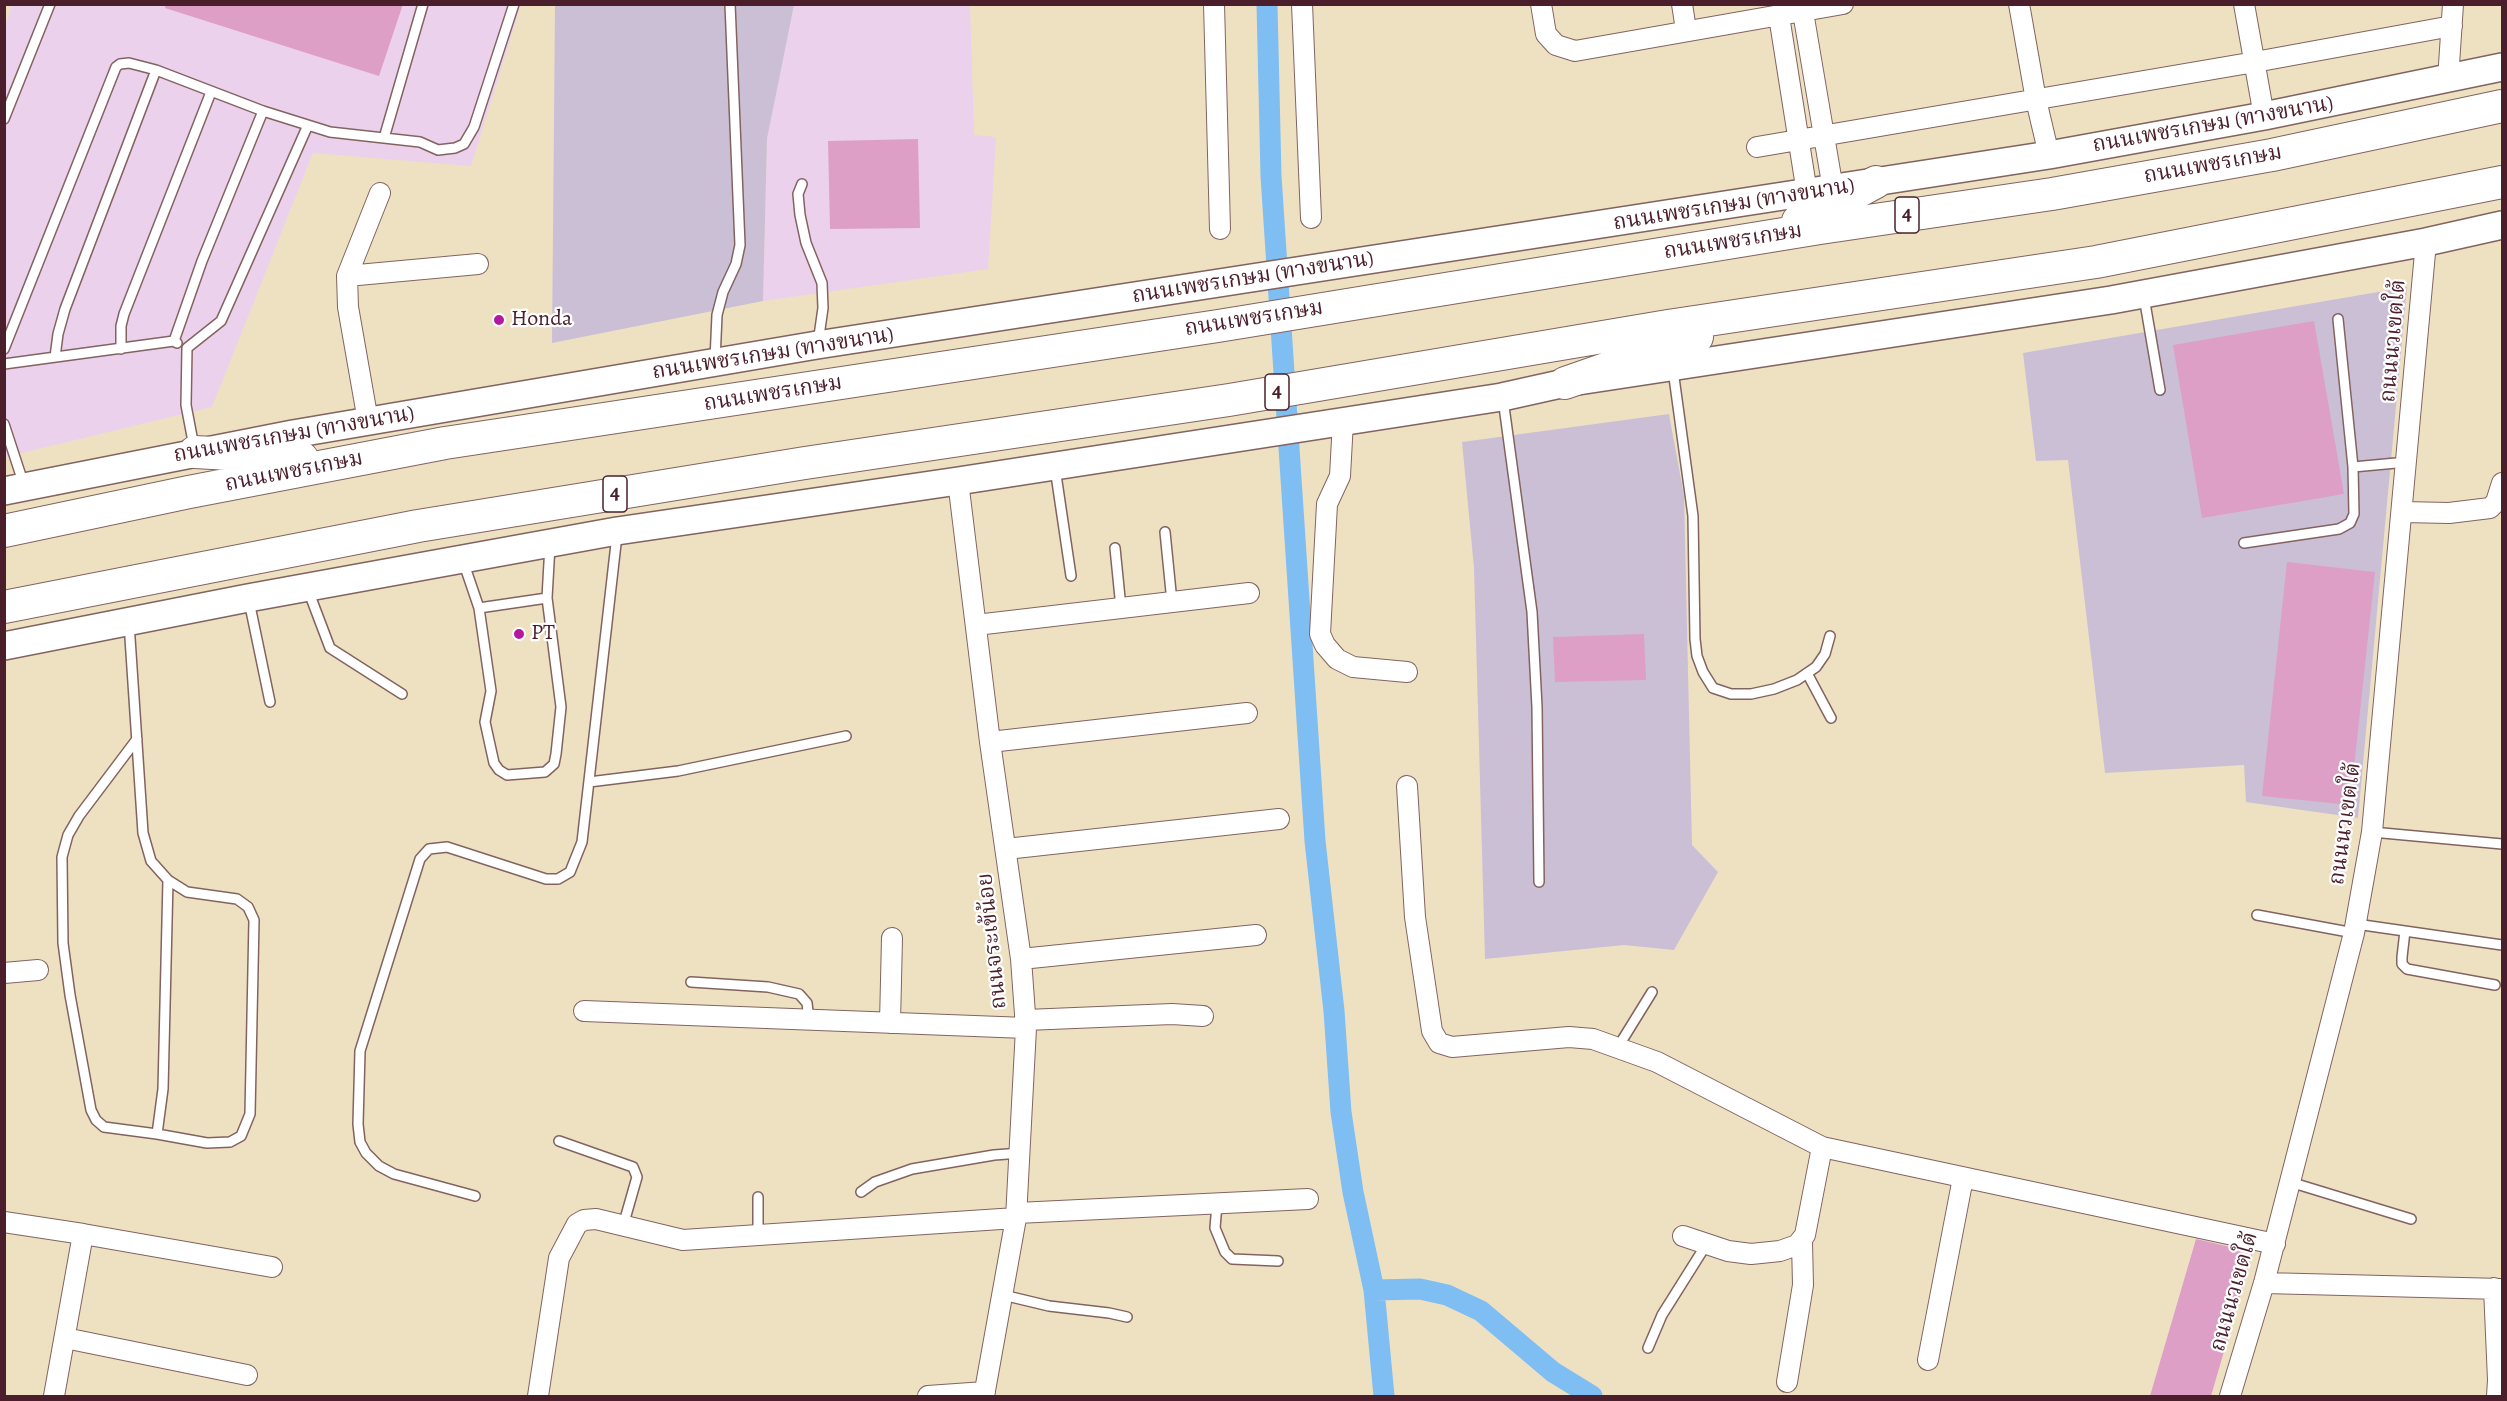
<!DOCTYPE html>
<meta charset="utf-8">
<style>
body{margin:0}
#map{position:relative;width:2507px;height:1401px;overflow:hidden;background:#eee1c2;font-family:Alegreya,serif}
canvas{display:block}
.frame{position:absolute;inset:0;border:6px solid #4a1f2b;pointer-events:none}
</style>
<div id="map">
<canvas width="2507" height="1401"></canvas>
<div class="frame"></div>
</div>
<script>
const g = document.querySelector('canvas').getContext('2d');
g.lineJoin = 'round';
function fill(path, color) { g.fillStyle = color; g.fill(path, 'evenodd'); }
const shape = rows => new Path2D(rows.map(r => 'M' + r).join(''));
function trace(path, color, width, dash) { g.strokeStyle = color; g.lineWidth = width; g.lineCap = dash ? 'butt' : 'round'; g.setLineDash(dash || []); g.stroke(path); }
function write(font, color, halo, rows, align = 'center') {
  g.font = font + ' Alegreya,"Noto Serif Thai",serif'; g.lineWidth = 4.5; g.setLineDash([]); g.textBaseline = 'middle'; g.strokeStyle = halo; g.fillStyle = color; for (const [text, x, y, turn = 0] of rows) {
    g.save(); g.translate(x, y); g.rotate((+turn || 0) * Math.PI / 180); g.textAlign = isNaN(turn) ? turn : align; if (halo) g.strokeText(text, 0, 0); g.fillText(text, 0, 0); g.restore();
  }
}
const built = shape([
 [12,5,521,5,471,166,313,153,212,407,5,457,4,29],
 [794,5,970,5,974,135,996,137,988,269,763,301,767,139]
]);
const industrial = shape([
 [555,5,794,5,767,139,763,301,552,343],
 [2407,287,2358,818,2246,802,2244,765,2105,773,2068,460,2036,461,2023,353],
 [1669,414,1684,496,1692,845,1718,872,1674,950,1624,945,1485,959,1474,568,1462,442]
]);
const canal = shape([
 [1267,4,1271,176,1315,841,1334,1011,1341,1112,1353,1192,1374,1290,1384,1396],
 [1374,1290,1420,1289,1447,1295,1481,1311,1553,1372,1592,1396]
]);
const building = shape([
 [166,4,403,4,379,76,165,8],
 [918,139,920,228,830,229,828,141],
 [2314,321,2344,494,2202,518,2173,345],
 [2287,562,2375,572,2350,805,2262,796],
 [1644,634,1646,680,1555,682,1553,637],
 [2196,1239,2253,1252,2211,1396,2150,1396]
]);
const service = shape([
 [4,119,50,4],
 [384,138,423,4],
 [802,184,798,194,800,215,806,243,822,283,823,308,818,343],
 [2144,297,2160,390],
 [2338,319,2353,467],
 [174,341,202,261,263,111],
 [4,349,116,67,120,64,129,63,156,70,263,111,330,132,420,142,438,150,455,148,464,144,474,127,514,4],
 [121,349,121,326,124,314,211,92],
 [55,357,58,334,65,309,156,70],
 [715,360,717,315,723,292,736,264,740,245,730,4],
 [4,364,174,341,177,343],
 [1673,370,1693,516,1695,639,1697,656,1703,672,1713,688,1731,694,1751,694,1774,689,1797,680,1816,667,1825,654,1830,636],
 [1503,399,1532,612,1537,707,1539,882],
 [4,424,24,485],
 [194,447,186,405,187,348,221,321,308,125],
 [1055,468,1071,576],
 [1165,532,1172,602],
 [2244,543,2339,529,2350,523,2354,514,2353,467,2407,462],
 [1115,548,1121,608],
 [463,561,479,608,491,691,485,722,494,763,499,770,507,775,545,772,554,764,556,754,561,707,547,598,550,545],
 [308,590,330,648,402,694],
 [249,601,270,702],
 [479,608,547,598],
 [129,623,143,833,151,861,168,880,187,892,237,899,248,907,254,920,250,1114,241,1136,230,1142,207,1143,157,1134],
 [1807,673,1831,718],
 [137,739,79,816,68,835,62,857,63,943,70,995,91,1110,96,1120,104,1127,157,1134,163,1089,168,880],
 [589,782,678,771,846,736],
 [2372,832,2502,844],
 [2257,915,2354,933],
 [2356,924,2502,945],
 [2405,931,2402,957,2402,964,2407,969,2495,985],
 [691,982,768,987,799,994,807,1003,809,1020],
 [1618,1047,1652,992],
 [559,1141,633,1167,637,1177,623,1226],
 [2290,1182,2411,1219],
 [861,1192,875,1182,912,1169,994,1155,1021,1153],
 [475,1196,394,1174,379,1166,366,1153,360,1142,358,1124,360,1051,420,859,429,849,447,847,546,879,558,879,570,872,582,842,617,535],
 [758,1197,758,1236],
 [1217,1204,1215,1228,1225,1252,1232,1259,1278,1261],
 [1003,1295,1049,1306,1109,1313,1127,1317],
 [1648,1348,1662,1315,1706,1245]
]);
const minor = shape([
 [1214,4,1220,229],
 [1302,4,1311,218],
 [1541,4,1546,34,1556,45,1575,51,1843,4],
 [1682,4,1686,30],
 [2019,4,2036,100,2049,155],
 [2244,4,2264,116],
 [1803,12,1833,189],
 [1779,16,1807,193],
 [2448,80,2453,4],
 [1757,147,2255,62,2452,26],
 [347,276,478,264],
 [368,421,348,307,347,276,380,193],
 [1343,421,1340,476,1327,504,1320,634,1325,645,1337,659,1353,667,1407,672],
 [958,481,990,742,1021,959,1026,1028,1016,1218,984,1396],
 [2403,512,2449,513,2490,508,2496,502,2502,483],
 [976,625,1249,593],
 [990,742,1247,713],
 [1407,786,1415,917,1432,1031,1439,1043,1452,1047,1569,1037,1593,1039,1657,1062,1822,1147,2275,1244],
 [1006,849,1279,819],
 [1021,959,1256,935],
 [4,973,38,970],
 [584,1011,1026,1028],
 [1026,1020,1172,1014,1203,1016],
 [890,1023,892,938],
 [1017,1213,1308,1199],
 [4,1222,83,1234,54,1396],
 [83,1234,272,1267],
 [1683,1236,1728,1251,1751,1254,1780,1251,1797,1245,1805,1235,1822,1147],
 [2264,1283,2502,1289],
 [2494,1288,2498,1380,2497,1396],
 [65,1338,247,1375],
 [1928,1360,1963,1178],
 [1787,1382,1803,1285,1802,1242],
 [538,1396,559,1258,577,1224,584,1220,596,1219,683,1240,1016,1218],
 [928,1396,985,1392],
 [2230,1396,2264,1283,2354,933,2372,832,2426,242]
]);
const secondary = shape([
 [4,491,293,434,817,345,2049,155,2264,116,2502,67],
 [4,646,248,598,617,531,958,481,1502,397,1565,383,2111,300,2426,242,2502,225]
]);
const trunk = shape([
 [1798,221,1826,209,1876,182],
 [1565,383,1697,337],
 [195,452,302,458],
 [4,531,189,492,445,443,1218,326,1820,228,2052,194,2272,155,2502,106],
 [4,607,418,526,805,463,1229,400,1668,326,2096,262,2502,182]
]);
const markers = [
 [499,320,6,"#b5179e"],
 [519,634,6,"#b5179e"]
];
const shields = [
 [1907,215,24],
 [1277,392,24],
 [615,494,24]
];
const shieldNames = [
 ["4",1907,215],
 ["4",1277,392],
 ["4",615,494]
];
const streetNames = [
 ["ถนนเพชรเกษม (ทางขนาน)",2213,125,-10],
 ["ถนนเพชรเกษม",2213,165,-10],
 ["ถนนเพชรเกษม (ทางขนาน)",1734,205,-9],
 ["ถนนเพชรเกษม",1733,242,-9],
 ["ถนนเพชรเกษม (ทางขนาน)",1253,278,-9],
 ["ถนนเพชรเกษม",1254,319,-9],
 ["ถนนนวเขตใต้",2394,341,-85],
 ["ถนนเพชรเกษม (ทางขนาน)",773,354,-9],
 ["ถนนเพชรเกษม",773,394,-9],
 ["ถนนเพชรเกษม (ทางขนาน)",294,435,-10],
 ["ถนนเพชรเกษม",294,472,-11],
 ["ถนนนวเขตใต้",2346,824,-82],
 ["ถนนจระเข้น้อย",993,941,-96],
 ["ถนนนวเขตใต้",2235,1292,-74]
];
const poiNames = [
 ["Honda",511,320],
 ["PT",531,634]
];
fill(built, '#ebd1ec');
fill(industrial, '#cbbfd6');
trace(canal, '#7fbef3', 21);
fill(building, '#dd9fc6');
trace(service, '#836360', 12);
trace(minor, '#836360', 22);
trace(secondary, '#836360', 30);
trace(trunk, '#836360', 34);
trace(service, '#fff', 9);
trace(minor, '#fff', 20);
trace(secondary, '#fff', 27);
trace(trunk, '#fff', 32);
for (const [x, y, r, color] of markers) { const dot = new Path2D(); dot.arc(x, y, r, 0, 2 * Math.PI); g.fillStyle = color; g.fill(dot); trace(dot, '#fff', 2); }
for (const [x, y, w] of shields) { const box = new Path2D(); box.roundRect(x - w / 2, y - 18, w, 36, 4.5); g.fillStyle = '#fff'; g.fill(box); trace(box, '#4a1f2b', 1.5); }
write('bold 21px', '#4a1f2b', null, shieldNames);
write('22px', '#4a1f2b', '#fff', streetNames);
write('22px', '#4a1f2b', '#fff', poiNames, 'left');
</script>
